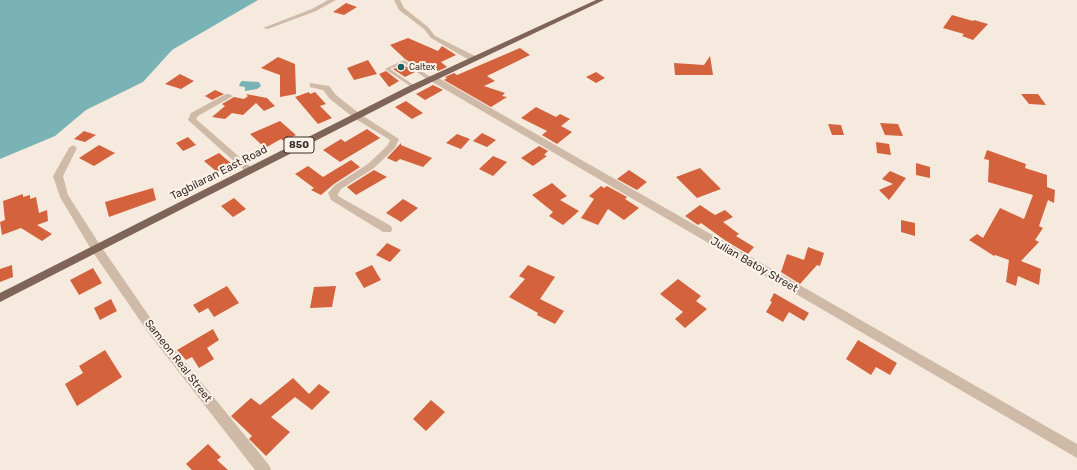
<!DOCTYPE html>
<style>
body{margin:0}
canvas{display:block;background:#f5eadd}
</style>
<canvas width="1077" height="470"></canvas>
<script>
const g = document.querySelector('canvas').getContext('2d');
g.lineJoin = 'round';
function fill(path, color) { g.fillStyle = color; g.fill(path, 'evenodd'); }
const shape = rows => new Path2D(rows.map(r => 'M' + r).join(''));
function trace(path, color, width, dash) { g.strokeStyle = color; g.lineWidth = width; g.lineCap = dash ? 'butt' : 'round'; g.setLineDash(dash || []); g.stroke(path); }
function write(font, color, halo, rows, align = 'center') {
  g.font = font + ' Rubik,sans-serif'; g.lineWidth = 4; g.setLineDash([]); g.textBaseline = 'middle'; g.strokeStyle = halo; g.fillStyle = color; for (const [text, x, y, turn = 0] of rows) {
    g.save(); g.translate(x, y); g.rotate((+turn || 0) * Math.PI / 180); g.textAlign = isNaN(turn) ? turn : align; if (halo) g.strokeText(text, 0, 0); g.fillText(text, 0, 0); g.restore();
  }
}
const water = shape([
 [0,0,258,0,172,50,143,82,86,110,55,136,0,159],
 [242,81,259,82,261,86,257,89,245,91,245,87,239,86,240,83]
]);
const building = shape([
 [346,3,357,7,344,15,333,12],
 [952,15,973,21,974,20,988,24,973,40,962,36,964,34,943,28],
 [408,38,438,51,442,46,456,55,441,62,447,67,438,71,433,67,435,65,421,69,405,59,390,45],
 [520,48,530,55,487,76,495,81,484,86,505,93,502,96,507,97,491,107,444,80,447,78,445,77,454,73,457,75],
 [710,56,713,75,675,75,674,63,704,65],
 [278,57,295,64,296,94,280,97,280,75,261,68],
 [368,60,377,74,354,80,347,68],
 [404,65,415,72,405,77,393,69],
 [386,71,399,81,389,87,379,74],
 [596,72,605,78,596,83,586,77],
 [180,74,194,81,181,89,165,84],
 [433,85,443,90,425,100,416,94],
 [215,90,224,94,212,100,205,96],
 [309,92,310,94,315,92,326,104,320,106,332,118,318,124,295,97],
 [246,94,267,98,275,106,264,111,256,103,243,115,232,113,225,119,212,117,225,106,222,104,234,97,244,99,248,96],
 [1021,94,1038,94,1046,105,1029,104],
 [406,101,423,113,412,119,395,107],
 [536,107,556,117,560,114,570,119,561,126,572,132,557,144,542,135,547,131,521,118],
 [280,121,296,135,284,141,281,139,265,148,250,134],
 [880,123,898,124,903,136,885,135],
 [828,124,841,125,844,135,832,135],
 [367,129,380,138,340,162,323,150,341,139,345,142],
 [84,131,96,135,85,142,74,139],
 [482,133,496,140,487,147,473,141],
 [457,134,470,139,461,149,446,143],
 [188,137,196,145,183,151,176,143],
 [876,142,889,144,891,155,877,153],
 [401,143,401,145,432,158,423,167,400,159,396,162,387,158],
 [99,145,115,153,94,166,79,158],
 [539,146,548,151,544,155,547,156,533,166,521,158],
 [987,150,1026,164,1025,168,1047,175,1047,187,1055,190,1054,203,1048,200,1039,226,1043,228,1035,240,1039,242,1021,261,1041,269,1039,285,1018,276,1016,286,1006,282,1009,260,995,255,994,256,969,240,977,234,983,238,1000,208,1024,219,1033,195,988,182,989,160,984,159],
 [219,153,232,164,217,172,204,161],
 [493,156,507,162,493,176,479,169],
 [351,160,360,167,334,184,321,195,311,190,314,188,295,174,308,166,323,177],
 [916,163,930,167,930,178,916,175],
 [700,168,721,189,697,198,676,177],
 [374,170,387,177,356,195,347,187],
 [629,170,647,182,637,190,617,179],
 [890,171,906,178,889,200,879,190,893,184,882,179],
 [552,183,567,196,560,200,579,211,563,225,549,216,553,212,532,195],
 [601,186,604,188,607,186,627,197,625,199,639,208,624,220,608,209,598,225,581,218,594,199,589,196],
 [153,188,156,200,109,217,105,202],
 [23,194,23,197,30,195,30,199,36,197,39,213,47,210,48,221,37,225,52,234,42,241,21,228,2,235,0,222,5,220,3,201],
 [234,198,246,209,233,217,221,206],
 [403,199,418,208,401,222,386,213],
 [700,205,715,215,725,210,733,217,723,222,739,234,736,236,754,247,748,254,726,241,701,223,698,225,685,216],
 [901,220,915,223,915,236,901,232],
 [387,243,401,250,390,262,376,255],
 [808,247,824,253,820,266,817,265,800,284,781,272,787,254,804,260],
 [12,265,13,277,0,282,0,269],
 [372,265,381,280,364,288,355,273],
 [528,265,555,277,540,299,564,311,555,324,537,315,538,313,509,297,525,279,519,276],
 [93,268,102,283,79,295,70,280],
 [678,279,701,296,696,301,707,309,685,328,675,319,683,312,660,294],
 [227,286,239,303,214,317,208,308,199,313,193,305],
 [336,286,332,307,310,308,314,287],
 [774,293,809,313,804,321,789,312,783,322,766,312,772,302,770,301],
 [111,299,117,311,100,320,94,308],
 [213,329,219,340,207,348,214,359,199,368,192,357,186,360,177,350],
 [858,340,897,363,890,375,876,367,871,375,846,359],
 [105,350,122,377,77,406,65,384,83,373,79,366],
 [293,378,309,394,319,384,330,392,312,410,295,397,271,417,290,432,266,456,249,439,252,436,231,416,251,398,260,405],
 [431,400,445,412,426,431,413,419],
 [208,444,221,457,217,460,228,470,192,470,186,464]
]);
const lane = shape([
 [404,60,432,78,432,80,428,80,404,63,390,69,415,86,415,88,413,88,385,69,404,60]
]);
const street = shape([
 [328,0,336,0,316,11,268,29,263,28,312,9,328,0],
 [394,0,400,0,404,8,428,27,435,36,477,57,477,61,471,61,431,38,424,29,399,10,394,0],
 [429,76,435,76,1077,444,1077,458,429,80,429,76],
 [310,83,329,86,336,95,360,114,399,139,395,148,374,168,341,189,338,194,338,196,391,226,392,229,391,232,383,232,331,200,328,193,335,185,368,164,388,145,390,140,354,118,330,99,323,90,310,87,310,83],
 [226,94,229,94,233,96,198,116,196,119,252,168,254,170,252,172,246,172,188,120,191,113,226,94],
 [73,145,77,148,63,176,68,195,100,245,158,329,269,465,271,470,255,470,150,335,92,251,60,197,53,176,69,148,73,145]
]);
const primary = shape([
 [596,0,604,0,413,91,0,302,0,293,407,87,596,0]
]);
const markers = [
 [401,67,4,"#195d62"]
];
const farPoinames = [
 ["Caltex",409,67]
];
const shields = [
 [299,145,30]
];
const shieldNames = [
 ["850",299,145]
];
const streetNames = [
 ["Tagbilaran East Road",219,173,-27],
 ["Julian Batoy Street",754,265,30],
 ["Sameon Real Street",178,361,52]
];
fill(water, '#79b3b6');
fill(building, '#d3623d');
fill(lane, '#cfbaa7');
fill(street, '#cfbaa7');
fill(primary, '#7f6558');
for (const [x, y, r, color] of markers) { const dot = new Path2D(); dot.arc(x, y, r, 0, 2 * Math.PI); g.fillStyle = color; g.fill(dot); trace(dot, '#fcf4eb', 1.5); }
write('9px', '#3b2e29', '#fcf4eb', farPoinames, 'left');
for (const [x, y, w] of shields) { const box = new Path2D(); box.roundRect(x - w / 2, y - 8, w, 16, 3); g.fillStyle = '#fcf4eb'; g.fill(box); trace(box, '#3b2e29', 1); }
write('bold 10px', '#3b2e29', null, shieldNames);
write('11px', '#3b2e29', '#fcf4eb', streetNames);
</script>
